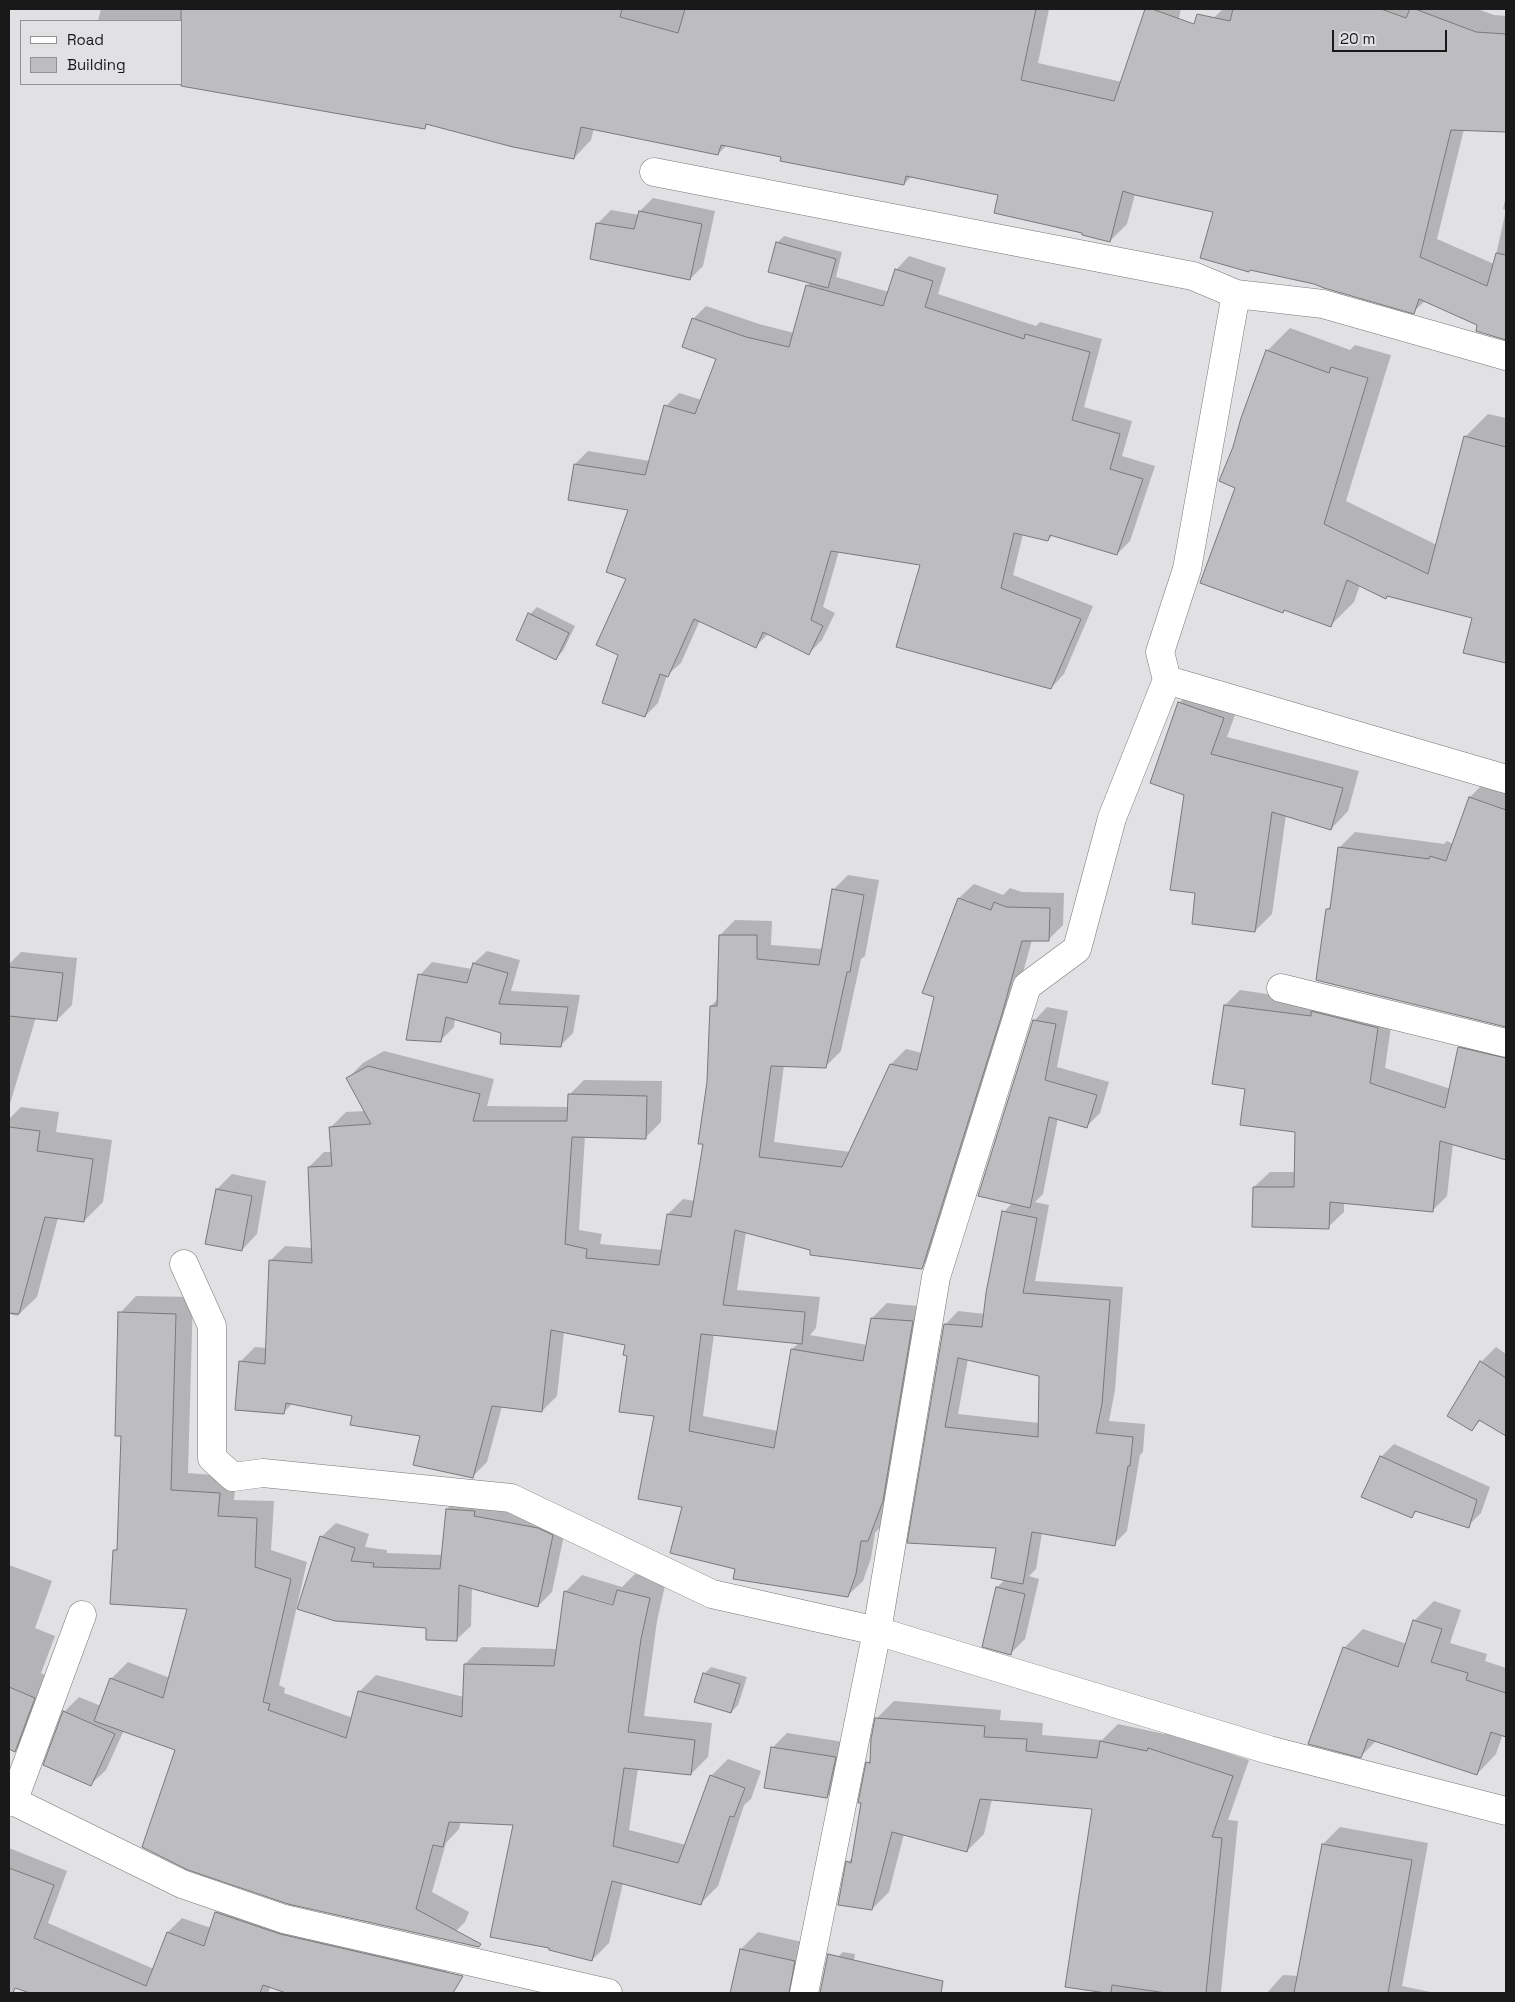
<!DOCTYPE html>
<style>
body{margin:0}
#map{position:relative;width:1515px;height:2002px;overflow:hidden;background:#e1e1e4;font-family:"Space Grotesk",sans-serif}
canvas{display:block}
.frame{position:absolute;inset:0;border:10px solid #19191a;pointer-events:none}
.legend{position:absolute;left:20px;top:20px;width:162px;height:65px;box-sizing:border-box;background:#e1e1e4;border:1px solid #919193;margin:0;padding:6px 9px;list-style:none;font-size:15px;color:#19191a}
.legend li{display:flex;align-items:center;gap:10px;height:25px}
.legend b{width:25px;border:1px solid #919193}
.scale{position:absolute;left:1332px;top:30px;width:115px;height:22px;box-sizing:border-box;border:2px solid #19191a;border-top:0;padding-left:6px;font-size:15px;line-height:18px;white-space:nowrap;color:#19191a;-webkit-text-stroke:4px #e1e1e4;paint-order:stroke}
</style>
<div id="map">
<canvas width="1515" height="2002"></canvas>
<div class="frame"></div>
<ul class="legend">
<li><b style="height:6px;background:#fff"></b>Road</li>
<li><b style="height:14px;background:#bdbdc0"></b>Building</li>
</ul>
<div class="scale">20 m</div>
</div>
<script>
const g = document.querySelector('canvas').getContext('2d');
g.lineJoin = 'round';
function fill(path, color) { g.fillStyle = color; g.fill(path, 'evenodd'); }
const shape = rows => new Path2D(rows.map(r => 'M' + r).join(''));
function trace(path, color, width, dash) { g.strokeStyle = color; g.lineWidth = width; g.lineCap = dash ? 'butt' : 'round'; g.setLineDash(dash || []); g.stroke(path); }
const shadow = shape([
 [101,9,1049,9,1038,63,1122,82,1146,9,1181,9,1168,62,1223,9,1477,9,1494,15,1506,16,1506,131,1464,129,1437,239,1494,264,1506,210,1506,339,1477,330,1479,324,1425,301,1413,312,1215,211,1135,194,1127,224,1110,241,1084,232,1000,194,912,176,904,184,727,145,718,154,594,128,591,140,574,158,429,123,424,128,175,84,181,84,181,21,98,21],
 [1506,196,1506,210,1503,209],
 [653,198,715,211,703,266,690,279,597,224,611,210,639,215,640,211],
 [784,236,842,252,836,277,889,292,896,270,909,256,946,268,938,294,1036,326,1040,322,1102,339,1084,407,1132,421,1122,456,1155,466,1130,541,1117,554,1053,535,1048,540,1023,534,1013,575,1093,606,1064,674,1051,688,921,564,839,551,823,607,835,613,822,640,809,653,768,634,756,646,700,620,681,663,667,675,658,703,645,716,620,655,627,578,630,509,575,464,588,451,650,461,666,406,679,393,702,400,718,358,693,319,706,306,759,324,794,333,807,286,811,282,777,243],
 [1290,328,1350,350,1355,345,1391,355,1346,501,1437,545,1465,437,1488,414,1506,418,1506,662,1465,652,1473,617,1360,585,1354,602,1331,625,1285,609,1283,612,1237,488,1234,448,1267,351],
 [537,607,575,626,563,651,556,658,530,614],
 [1196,686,1240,701,1227,737,1359,771,1348,811,1331,829,1286,815,1272,914,1255,931,1196,892,1185,795,1179,703],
 [1485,782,1506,790,1506,1026,1317,979,1327,910,1331,905,1339,848,1355,832,1444,844,1447,841,1453,844,1470,797],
 [848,875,879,880,865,956,861,959,841,1051,826,1066,784,1065,774,1142,851,1152,891,1064,906,1049,922,1053,959,898,974,884,1003,895,1010,888,1022,892,1064,893,1063,925,1048,940,1032,940,1016,998,936,1252,921,1267,812,1249,746,1232,737,1290,820,1297,816,1328,810,1335,867,1345,872,1318,887,1303,927,1307,883,1524,875,1533,871,1558,863,1581,847,1596,736,1568,683,1506,655,1415,628,1355,627,1344,564,1332,557,1396,542,1411,502,1406,487,1462,472,1477,422,1435,353,1415,293,1403,284,1412,240,1362,255,1347,267,1348,270,1261,285,1246,312,1248,309,1167,324,1152,332,1152,331,1127,346,1112,365,1111,348,1078,363,1063,384,1051,494,1079,487,1106,569,1107,569,1095,584,1080,662,1081,661,1122,646,1137,585,1136,579,1230,602,1234,600,1244,663,1250,668,1214,683,1199,695,1201,705,1143,711,1006,719,998,720,935,735,920,772,921,771,945,823,949,833,890],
 [714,1334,799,1343,792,1349,778,1431,703,1416],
 [487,951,520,960,511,991,580,995,573,1033,560,1046,455,1018,454,1027,441,1040,420,975,432,962,472,969,474,963],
 [21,952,77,958,72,1005,57,1020,36,1017,9,1107,9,964],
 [1240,990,1393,1013,1385,1068,1451,1089,1459,1048,1475,1033,1506,1040,1506,1158,1453,1143,1447,1196,1432,1211,1344,1202,1344,1212,1328,1227,1254,1187,1270,1172,1295,1172,1297,1131,1246,1088,1225,1005],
 [1047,1007,1068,1011,1057,1067,1109,1082,1100,1113,1087,1126,1058,1118,1043,1194,1035,1202,1049,1205,1035,1281,1123,1287,1115,1390,1109,1421,1145,1424,1143,1452,1140,1455,1127,1531,1114,1544,1042,1533,1036,1569,1029,1576,1039,1579,1025,1639,1010,1654,997,1587,1005,1580,998,1547,909,1542,945,1325,958,1311,985,1314,1004,1212,1012,1203,1034,1021],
 [968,1359,1041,1375,1039,1423,958,1414],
 [21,1107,59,1112,56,1132,112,1140,103,1202,84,1221,58,1218,37,1297,17,1316,9,1314,9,1119],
 [232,1174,266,1181,257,1234,242,1250,217,1189],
 [136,1296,193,1297,188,1473,236,1477,234,1500,274,1501,271,1550,307,1562,279,1685,285,1688,284,1693,353,1718,359,1692,376,1675,464,1697,465,1664,482,1647,557,1649,565,1592,582,1575,622,1587,635,1574,666,1581,657,1621,644,1716,712,1723,708,1757,691,1774,638,1768,629,1830,686,1845,711,1776,728,1759,761,1771,751,1799,744,1805,718,1886,701,1903,623,1883,609,1943,592,1960,515,1823,461,1821,459,1829,446,1843,432,1892,469,1912,465,1922,448,1939,177,1750,124,1730,106,1770,90,1785,64,1712,79,1697,101,1706,111,1679,128,1662,170,1678,189,1607,115,1550,118,1547,123,1435,120,1313],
 [577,1594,620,1606,619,1608,577,1596],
 [1496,1347,1506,1354,1506,1434,1482,1419,1472,1429,1481,1362],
 [1394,1444,1490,1487,1481,1513,1468,1526,1418,1510,1411,1517,1381,1457],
 [461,1495,567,1521,552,1592,538,1606,472,1587,471,1626,456,1640,428,1627,321,1537,336,1523,369,1534,365,1547,387,1550,387,1553,443,1555,447,1509],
 [9,1565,52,1581,35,1628,55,1636,41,1673,53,1679,34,1731,15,1750,11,1748,9,1750],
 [1434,1601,1461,1610,1450,1643,1487,1654,1485,1661,1506,1668,1506,1734,1503,1734,1496,1754,1477,1774,1376,1741,1361,1756,1344,1648,1363,1629,1407,1644,1415,1620],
 [711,1667,747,1677,738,1705,731,1712,704,1674],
 [894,1701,1001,1710,1000,1720,1043,1723,1042,1735,1102,1740,1118,1724,1164,1734,1166,1732,1249,1760,1228,1820,1238,1821,1221,1992,1233,1993,1107,1993,1093,1808,992,1799,984,1834,967,1851,904,1834,889,1892,872,1909,848,1862,854,1856,868,1763,871,1759,877,1718],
 [787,1733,850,1743,842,1781,827,1797,772,1748],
 [1340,1827,1428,1843,1402,1986,1435,1993,1267,1993,1283,1975,1299,1976,1323,1844],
 [9,1848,67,1871,48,1923,154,1969,168,1932,182,1918,211,1928,216,1912,230,1898,452,1956,439,1993,290,1993,271,1986,268,1993,34,1993,9,1984],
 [758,1932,811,1944,818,1992,821,1992,826,1968,843,1952,855,1954,850,1985,892,1993,731,1993,741,1949]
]);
const building = shape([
 [181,9,622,9,620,17,678,33,685,9,1036,9,1021,80,1114,101,1145,9,1152,9,1194,24,1197,14,1230,21,1233,9,1381,9,1406,18,1410,9,1415,9,1476,32,1506,34,1506,132,1451,130,1420,257,1487,286,1496,253,1506,255,1506,340,1476,331,1477,325,1419,299,1414,314,1324,288,1314,284,1250,270,1249,272,1200,258,1213,212,1135,195,1123,191,1110,242,1082,235,1082,233,994,213,998,195,906,176,904,185,780,161,781,157,721,145,718,155,581,127,574,159,513,147,426,124,425,129,181,86,181,9],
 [639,211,702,224,690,280,590,259,596,223,634,229,639,211],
 [776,242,836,259,828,288,768,272,776,242],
 [895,269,933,281,925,307,1024,339,1025,334,1090,352,1072,420,1120,434,1110,469,1143,479,1117,555,1050,535,1048,541,1014,533,1001,588,1081,619,1051,689,896,647,920,565,831,551,811,620,823,626,809,655,763,632,756,648,694,619,668,677,660,674,645,717,602,703,618,655,596,645,626,579,606,572,628,510,568,500,574,464,645,475,664,405,695,414,716,359,682,347,692,318,746,337,789,347,806,285,883,306,895,269],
 [1266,350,1329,373,1331,367,1368,378,1324,524,1428,574,1464,436,1506,447,1506,663,1463,653,1472,618,1387,596,1386,599,1347,580,1331,627,1284,610,1283,613,1200,583,1235,488,1219,481,1233,447,1241,418,1266,350],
 [528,613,569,633,556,660,516,640,528,613],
 [1178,702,1224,718,1211,754,1343,788,1331,830,1272,812,1255,932,1192,924,1195,893,1170,890,1184,795,1150,783,1178,702],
 [1469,797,1506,810,1506,1027,1316,980,1326,909,1330,909,1338,847,1429,859,1430,856,1446,861,1469,797],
 [832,889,864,895,850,972,847,972,826,1068,771,1066,759,1157,842,1167,890,1064,917,1070,934,997,922,993,958,898,991,910,994,902,1006,907,1050,908,1049,941,1022,941,1002,1014,922,1269,810,1255,810,1250,735,1230,723,1305,805,1312,802,1344,701,1334,689,1431,774,1448,791,1349,863,1361,871,1318,913,1321,883,1501,868,1541,861,1541,856,1574,848,1597,733,1579,735,1569,670,1553,682,1507,638,1499,654,1416,619,1412,627,1356,623,1355,625,1345,551,1330,542,1412,492,1406,473,1478,413,1465,420,1436,350,1425,352,1416,286,1403,284,1414,235,1410,239,1361,265,1364,269,1260,312,1263,308,1167,332,1166,329,1127,371,1124,346,1078,368,1066,480,1094,473,1121,567,1121,568,1094,647,1096,646,1139,572,1137,565,1244,587,1249,586,1258,659,1265,667,1214,691,1217,703,1144,698,1144,707,1082,710,1006,717,1006,719,935,757,935,757,959,819,965,832,889],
 [473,963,508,973,499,1004,568,1007,561,1047,500,1044,501,1033,446,1017,441,1042,406,1040,418,974,467,983,473,963],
 [9,967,63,973,57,1021,9,1016,9,967],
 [1224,1005,1311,1016,1311,1011,1378,1028,1370,1083,1445,1108,1458,1047,1506,1058,1506,1160,1440,1141,1433,1212,1330,1202,1329,1229,1252,1227,1253,1187,1294,1187,1295,1132,1240,1125,1245,1089,1212,1084,1224,1005],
 [1033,1020,1056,1024,1045,1080,1097,1095,1087,1128,1049,1117,1030,1208,978,1196,1033,1020],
 [9,1127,40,1131,37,1151,93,1159,84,1222,45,1217,19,1314,9,1313,9,1127],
 [216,1189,252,1196,242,1251,205,1244,216,1189],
 [1002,1211,1037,1218,1023,1293,1110,1300,1102,1404,1096,1433,1133,1437,1130,1466,1128,1466,1115,1546,1032,1532,1023,1584,991,1578,996,1548,907,1543,944,1324,982,1327,986,1293,1002,1211],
 [958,1358,1039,1376,1038,1437,945,1427,958,1358],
 [118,1312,176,1314,171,1490,220,1493,218,1516,257,1518,255,1567,291,1579,263,1702,270,1704,268,1710,346,1738,358,1691,462,1717,464,1664,554,1666,564,1591,613,1605,617,1590,650,1598,641,1639,628,1732,695,1740,691,1775,624,1768,613,1846,678,1863,710,1775,745,1788,734,1817,730,1816,701,1905,612,1881,592,1961,549,1950,549,1948,490,1937,513,1825,449,1822,443,1847,433,1845,416,1909,481,1944,479,1947,288,1904,188,1870,142,1847,175,1750,94,1721,110,1678,163,1698,187,1609,110,1604,113,1550,117,1550,121,1436,115,1436,118,1312],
 [1480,1361,1506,1378,1506,1436,1479,1420,1472,1431,1447,1416,1480,1361],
 [1380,1456,1477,1500,1469,1528,1415,1511,1412,1518,1361,1497,1380,1456],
 [446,1509,475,1511,474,1516,538,1528,553,1535,538,1607,459,1585,457,1641,426,1640,426,1628,335,1621,297,1609,320,1536,355,1548,351,1561,374,1563,373,1567,440,1569,446,1509],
 [996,1587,1025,1594,1011,1655,982,1647,996,1587],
 [1413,1620,1442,1629,1431,1662,1468,1673,1466,1680,1506,1693,1506,1737,1491,1732,1477,1775,1368,1739,1361,1758,1308,1744,1343,1647,1398,1667,1413,1620],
 [703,1673,740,1684,731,1713,694,1702,703,1673],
 [9,1687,35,1698,15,1752,9,1749,9,1687],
 [63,1711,115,1734,91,1786,43,1765,63,1711],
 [875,1718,985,1726,984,1737,1027,1739,1026,1751,1097,1758,1100,1741,1147,1751,1148,1748,1233,1776,1212,1837,1222,1838,1206,1993,1166,1993,1112,1985,1111,1993,1106,1993,1065,1987,1092,1809,980,1799,967,1852,892,1832,872,1910,838,1905,846,1861,851,1863,861,1803,858,1803,866,1762,870,1763,871,1739,875,1718],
 [771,1747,836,1757,827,1798,764,1788,771,1747],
 [1322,1844,1412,1860,1388,1993,1294,1993,1322,1844],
 [9,1868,54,1885,34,1938,146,1986,167,1932,204,1946,215,1912,280,1934,463,1976,453,1993,286,1993,263,1985,260,1993,30,1993,15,1988,13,1993,9,1993,9,1868],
 [740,1949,795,1961,789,1993,730,1993,740,1949],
 [828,1954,943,1981,941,1993,820,1993,828,1954]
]);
const minor = shape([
 [654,172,1193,276,1236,294,1323,304,1506,356],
 [1167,680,1506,779],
 [1281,988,1506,1043],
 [184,1264,212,1326,212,1458,233,1477,263,1473,511,1498,712,1594,877,1631,1269,1750,1506,1811],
 [9,1799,182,1884,284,1919,608,1993],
 [13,1802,82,1615],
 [804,1993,877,1631,936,1277,1027,986,1077,949,1112,818,1167,680,1160,652,1187,569,1236,294]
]);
fill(shadow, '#0003');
fill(building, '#bdbdc0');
trace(building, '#79797b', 1);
trace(minor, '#767678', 29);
trace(minor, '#fff', 28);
</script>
